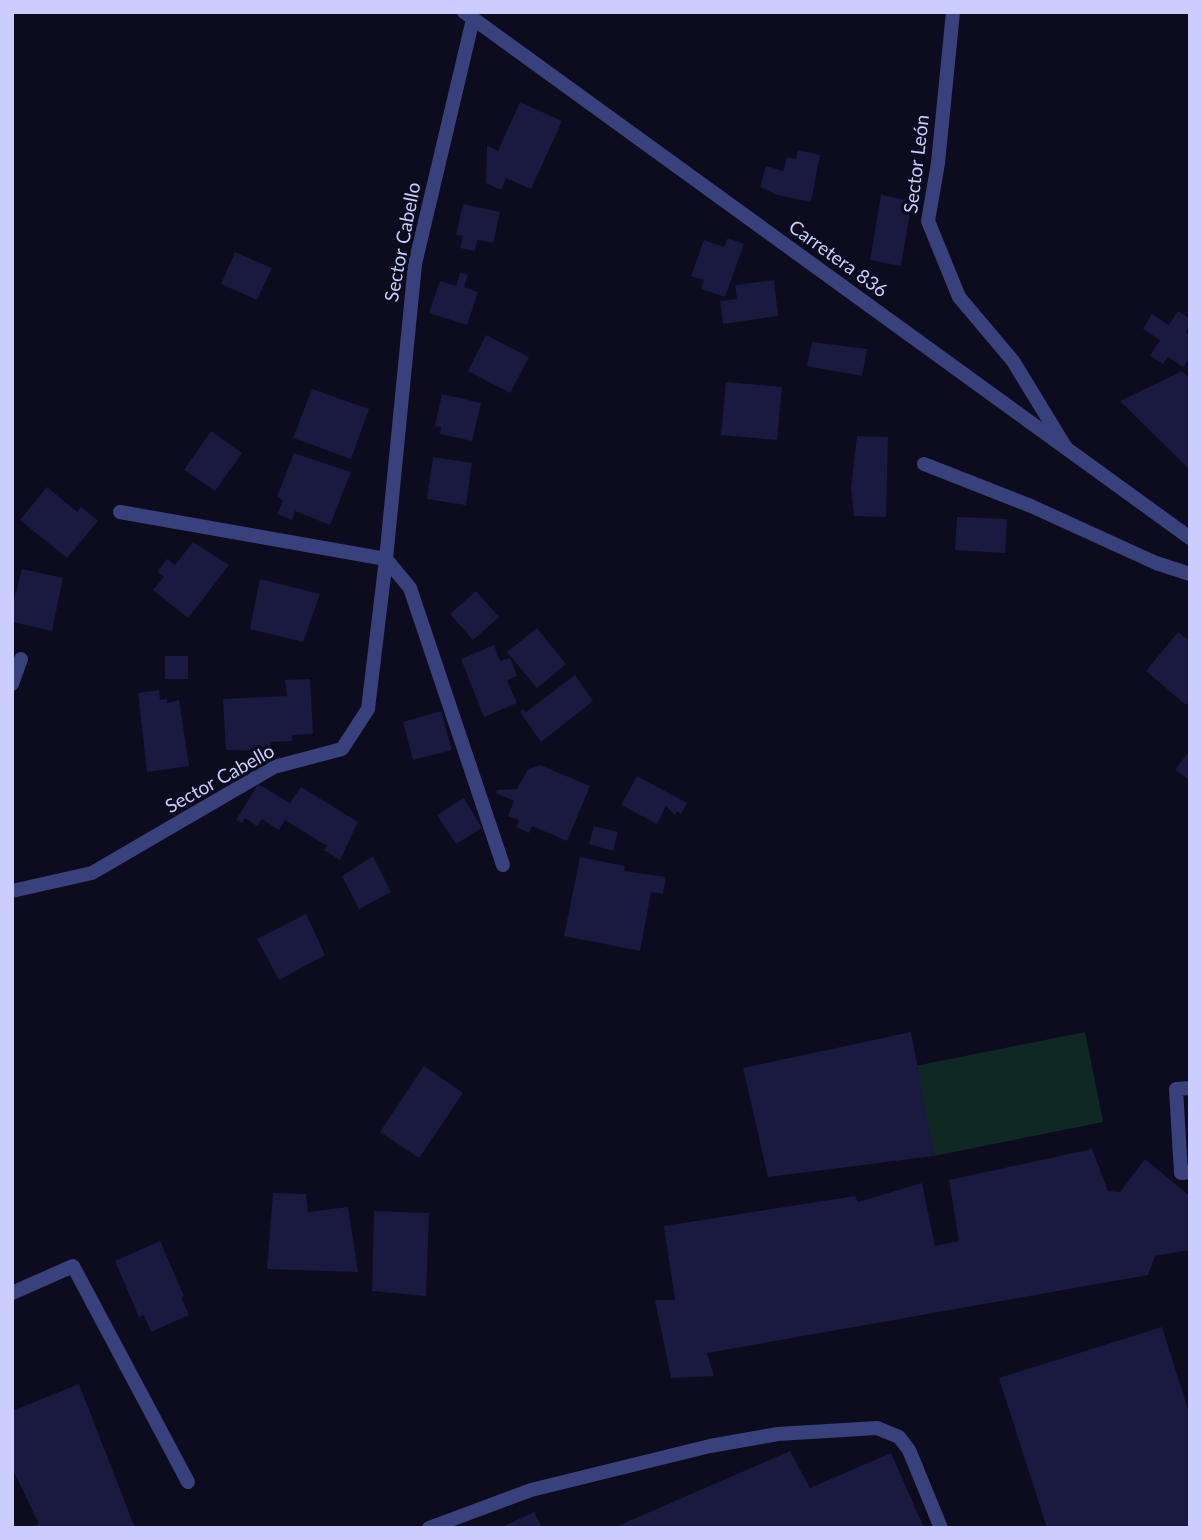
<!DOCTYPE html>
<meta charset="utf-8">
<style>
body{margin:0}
#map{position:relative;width:1202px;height:1540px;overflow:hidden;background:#0c0c1e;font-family:Lato,sans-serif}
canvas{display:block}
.frame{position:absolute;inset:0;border:14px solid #cacdfe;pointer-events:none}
</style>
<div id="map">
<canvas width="1202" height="1540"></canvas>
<div class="frame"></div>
</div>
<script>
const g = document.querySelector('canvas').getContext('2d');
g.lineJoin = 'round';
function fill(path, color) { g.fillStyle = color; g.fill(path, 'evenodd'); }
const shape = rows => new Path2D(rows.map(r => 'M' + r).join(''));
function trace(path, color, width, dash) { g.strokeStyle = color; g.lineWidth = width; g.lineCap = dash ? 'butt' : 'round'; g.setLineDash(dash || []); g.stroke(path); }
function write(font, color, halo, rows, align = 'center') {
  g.font = font + ' Lato,sans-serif'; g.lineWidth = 7; g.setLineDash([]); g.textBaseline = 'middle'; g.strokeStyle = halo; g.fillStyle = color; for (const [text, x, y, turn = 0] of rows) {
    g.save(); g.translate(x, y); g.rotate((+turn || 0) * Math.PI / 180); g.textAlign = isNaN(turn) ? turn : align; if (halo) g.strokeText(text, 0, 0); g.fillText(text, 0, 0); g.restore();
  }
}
const green = shape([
 [1085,1032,1103,1122,934,1156,915,1066]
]);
const building = shape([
 [520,102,562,121,531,189,506,178,501,190,486,183,487,145,498,151],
 [798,150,820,155,811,202,777,195,760,187,766,166,783,171,787,157,796,159],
 [881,195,912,201,901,266,870,260],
 [463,204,500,212,493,243,477,240,475,251,460,248,463,236,456,235],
 [728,238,744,244,725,297,701,289,704,280,691,276,704,240,724,247],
 [235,252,272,268,257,300,221,284],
 [460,272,468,275,464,287,478,292,467,325,429,313,440,281,456,286],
 [774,280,778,316,723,324,720,301,737,299,735,285],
 [1178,311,1190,319,1186,333,1190,335,1190,357,1183,367,1168,357,1163,364,1150,356,1160,340,1143,329,1152,314,1169,325],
 [486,335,529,357,510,393,468,371],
 [812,342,867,349,862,376,807,366],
 [1182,371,1190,379,1190,470,1120,401],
 [726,382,782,387,777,440,721,435],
 [312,389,369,409,351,459,293,438],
 [442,394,481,403,472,441,440,434,441,427,435,426],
 [211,431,242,453,215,491,184,470],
 [857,436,888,437,886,517,854,516,851,488],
 [294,453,351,472,330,525,295,511,292,520,277,514,283,500,277,497],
 [433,457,472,463,466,505,427,499],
 [47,487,77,512,81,507,98,521,67,558,20,520],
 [957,517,1007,519,1005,553,955,550],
 [193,542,229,565,188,618,153,590,164,577,157,572,167,559,175,565],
 [22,569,63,578,52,631,12,622,12,607],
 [260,579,320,594,303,642,250,629],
 [476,591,499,617,473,640,450,614],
 [537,628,566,664,537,688,507,652],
 [1178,632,1190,641,1190,700,1186,705,1146,671],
 [494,645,500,661,510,658,517,676,507,680,517,703,484,717,461,659],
 [165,656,188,656,188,679,165,679],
 [575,675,593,701,541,742,520,712,523,709,526,712],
 [310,679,313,734,292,735,292,741,270,742,270,751,226,750,223,699,287,696,285,680],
 [159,690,160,700,167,699,167,703,179,700,189,766,147,772,138,693],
 [441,711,452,750,413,760,403,722],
 [1190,750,1190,780,1175,770],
 [540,765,590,786,567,841,532,826,529,833,516,827,519,820,508,816,514,801,496,793,497,790,517,789,528,769],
 [637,776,687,803,681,814,677,811,675,815,666,806,657,824,621,805],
 [258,784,290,803,301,787,358,822,340,860,324,850,327,846,285,820,279,830,262,819,257,826,245,818,242,823,236,820],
 [464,798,482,828,456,844,437,815],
 [594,826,618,832,613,851,589,844],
 [373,856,391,892,359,909,342,876],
 [580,857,625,866,624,871,666,877,663,894,651,892,640,951,564,936],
 [306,914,325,955,279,980,257,939],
 [911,1032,934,1156,768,1177,743,1068],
 [424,1066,463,1093,419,1158,380,1132],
 [1092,1149,1108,1191,1120,1192,1145,1159,1190,1196,1190,1250,1155,1256,1148,1275,707,1353,714,1376,671,1378,655,1300,675,1300,664,1226,855,1196,858,1202,922,1183,935,1246,959,1241,949,1180],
 [273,1193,306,1194,308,1212,348,1207,358,1272,267,1269],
 [374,1211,429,1213,426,1296,372,1291],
 [160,1241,184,1296,181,1297,189,1315,151,1332,144,1315,139,1317,115,1261],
 [1162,1327,1190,1416,1190,1528,1047,1528,999,1378],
 [79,1384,135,1528,28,1528,39,1524,12,1468,12,1411],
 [790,1451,810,1488,891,1453,924,1528,613,1528],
 [534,1512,542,1528,500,1528]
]);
const service = shape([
 [1190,1088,1176,1089,1181,1173,1190,1172],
 [12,1293,73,1266,188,1482],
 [429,1528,531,1490,710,1446,778,1434,877,1428,899,1437,909,1450,941,1528]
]);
const minor = shape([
 [953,12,938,163,928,221,959,297,1013,361,1066,448],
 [473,19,415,264,386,559,410,588,503,865],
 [924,464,1031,506,1156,563,1190,574],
 [12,684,21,659],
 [12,891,92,873,274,767,342,749,368,709,386,559,120,512]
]);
const tertiary = shape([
 [464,12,1190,538]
]);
const streetNames = [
 ["Sector León",917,164,-83],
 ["Sector Cabello",403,242,-79],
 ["Carretera 836",838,259,36],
 ["Sector Cabello",220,779,-29]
];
fill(green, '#102823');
fill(building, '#1a193f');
trace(service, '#38417c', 14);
trace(minor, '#38417c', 14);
trace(tertiary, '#38417c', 14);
write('19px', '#cacdfe', '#0c0c1e', streetNames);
</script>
